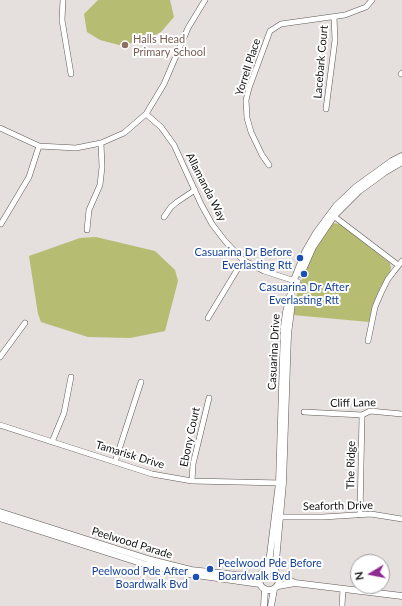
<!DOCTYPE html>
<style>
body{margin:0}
#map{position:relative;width:402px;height:606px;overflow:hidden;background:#e5dfdd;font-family:Lato,sans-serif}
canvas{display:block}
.north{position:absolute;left:350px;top:554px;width:40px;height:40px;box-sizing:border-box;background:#fff;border:1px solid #a1a0a0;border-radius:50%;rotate:260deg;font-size:11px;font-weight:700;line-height:16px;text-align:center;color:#141212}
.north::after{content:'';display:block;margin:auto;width:14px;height:18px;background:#902b91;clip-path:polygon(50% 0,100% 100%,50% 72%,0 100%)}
</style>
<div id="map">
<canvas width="402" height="606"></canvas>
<div class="north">N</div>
</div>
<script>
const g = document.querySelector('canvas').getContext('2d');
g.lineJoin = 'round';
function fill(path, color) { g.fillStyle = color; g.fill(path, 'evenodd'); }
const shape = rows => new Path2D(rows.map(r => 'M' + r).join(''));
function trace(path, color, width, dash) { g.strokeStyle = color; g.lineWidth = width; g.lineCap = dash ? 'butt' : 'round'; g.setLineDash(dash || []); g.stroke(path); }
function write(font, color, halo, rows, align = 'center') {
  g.font = font + ' Lato,sans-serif'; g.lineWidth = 4; g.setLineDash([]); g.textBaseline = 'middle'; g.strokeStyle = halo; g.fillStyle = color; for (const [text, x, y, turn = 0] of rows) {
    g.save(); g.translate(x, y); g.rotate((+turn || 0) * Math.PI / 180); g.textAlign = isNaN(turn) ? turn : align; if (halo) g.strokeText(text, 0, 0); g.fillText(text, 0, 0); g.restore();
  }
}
const green = shape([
 [98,0,170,0,174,17,161,32,144,41,119,45,100,40,87,32,84,14],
 [332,223,340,224,390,263,391,268,389,275,381,286,373,304,369,322,293,315,295,300,308,261,316,245],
 [96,237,155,251,175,270,178,281,165,331,130,338,88,337,41,322,38,314,29,256,80,238]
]);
const minor = shape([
 [63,0,62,20,71,74],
 [401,74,402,73],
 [326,109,335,40,334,17],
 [146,114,161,127,174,145,201,204,212,224,225,241,243,260,264,271,298,282],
 [0,128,39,146,76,148,101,143,124,133,146,114,164,84,188,28,205,0],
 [269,165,262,155,251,132,247,118,246,100,249,88,270,31,281,24,345,15,366,7,372,0],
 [331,214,398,265],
 [164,217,171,207,177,202,195,190],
 [1,224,29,177,39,146],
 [87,230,89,210,100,185,102,167,101,143],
 [208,318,243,260],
 [368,341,375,307,381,293,388,279,402,261],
 [0,357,25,323],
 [304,412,362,415,370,411,402,414],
 [0,425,152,474,192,481,282,483],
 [52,442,64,413,71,377],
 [115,462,141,382],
 [192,481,193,464,209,398],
 [360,515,362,415],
 [277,517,323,517,371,514,402,519],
 [342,606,343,589]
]);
const tertiary = shape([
 [301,274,313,247,334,216,359,191,385,172,402,162],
 [0,512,151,560,191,570,236,575,256,576,261,575],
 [0,518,147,565,189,574,260,584],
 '259 580a10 10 0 1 1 20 0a10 10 0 1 1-20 0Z',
 [268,571,279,483,284,327,286,312,294,280,305,252,316,233,336,206,356,187,392,161,402,156],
 [275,572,283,483,288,334,292,303],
 [277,575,295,583],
 [278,586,295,583,402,596],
 [264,606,265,589],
 [271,606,274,589]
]);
const markers = [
 [125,45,4,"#8d6e63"],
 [300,258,4,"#1a4fb4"],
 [304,274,4,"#1a4fb4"],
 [210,569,4,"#1a4fb4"],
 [196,577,4,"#1a4fb4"]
];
const educationNames = [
 ["Halls Head",133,39],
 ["Primary School",133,52]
];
const streetNames = [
 ["Lacebark Court",321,62,-85],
 ["Yorrell Place",248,67,-72],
 ["Allamanda Way",206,187,63],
 ["Casuarina Drive",274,352,-87],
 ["Cliff Lane",353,403,-1],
 ["Ebony Court",190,437,-78],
 ["Tamarisk Drive",130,455,17],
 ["The Ridge",351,465,-89],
 ["Seaforth Drive",338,506,-1],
 ["Peelwood Parade",132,543,17]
];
const transitNames = [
 ["Casuarina Dr Before",292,252],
 ["Everlasting Rtt",292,265],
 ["Casuarina Dr After",304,287,"center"],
 ["Everlasting Rtt",304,300,"center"],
 ["Peelwood Pde Before",218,563,"left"],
 ["Boardwalk Bvd",218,576,"left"],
 ["Peelwood Pde After",188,571],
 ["Boardwalk Bvd",188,584]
];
fill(green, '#b6bc72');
trace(minor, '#5e5957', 6);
trace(tertiary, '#5e5957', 7);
trace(minor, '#fff', 5);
trace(tertiary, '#fff', 6);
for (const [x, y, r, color] of markers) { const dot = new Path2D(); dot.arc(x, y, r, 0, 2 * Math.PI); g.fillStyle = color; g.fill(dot); trace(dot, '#fff', 1.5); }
write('11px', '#785e54', '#fff', educationNames, 'left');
write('11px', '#141212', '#fff', streetNames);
write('11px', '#164399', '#fff', transitNames, 'right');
</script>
